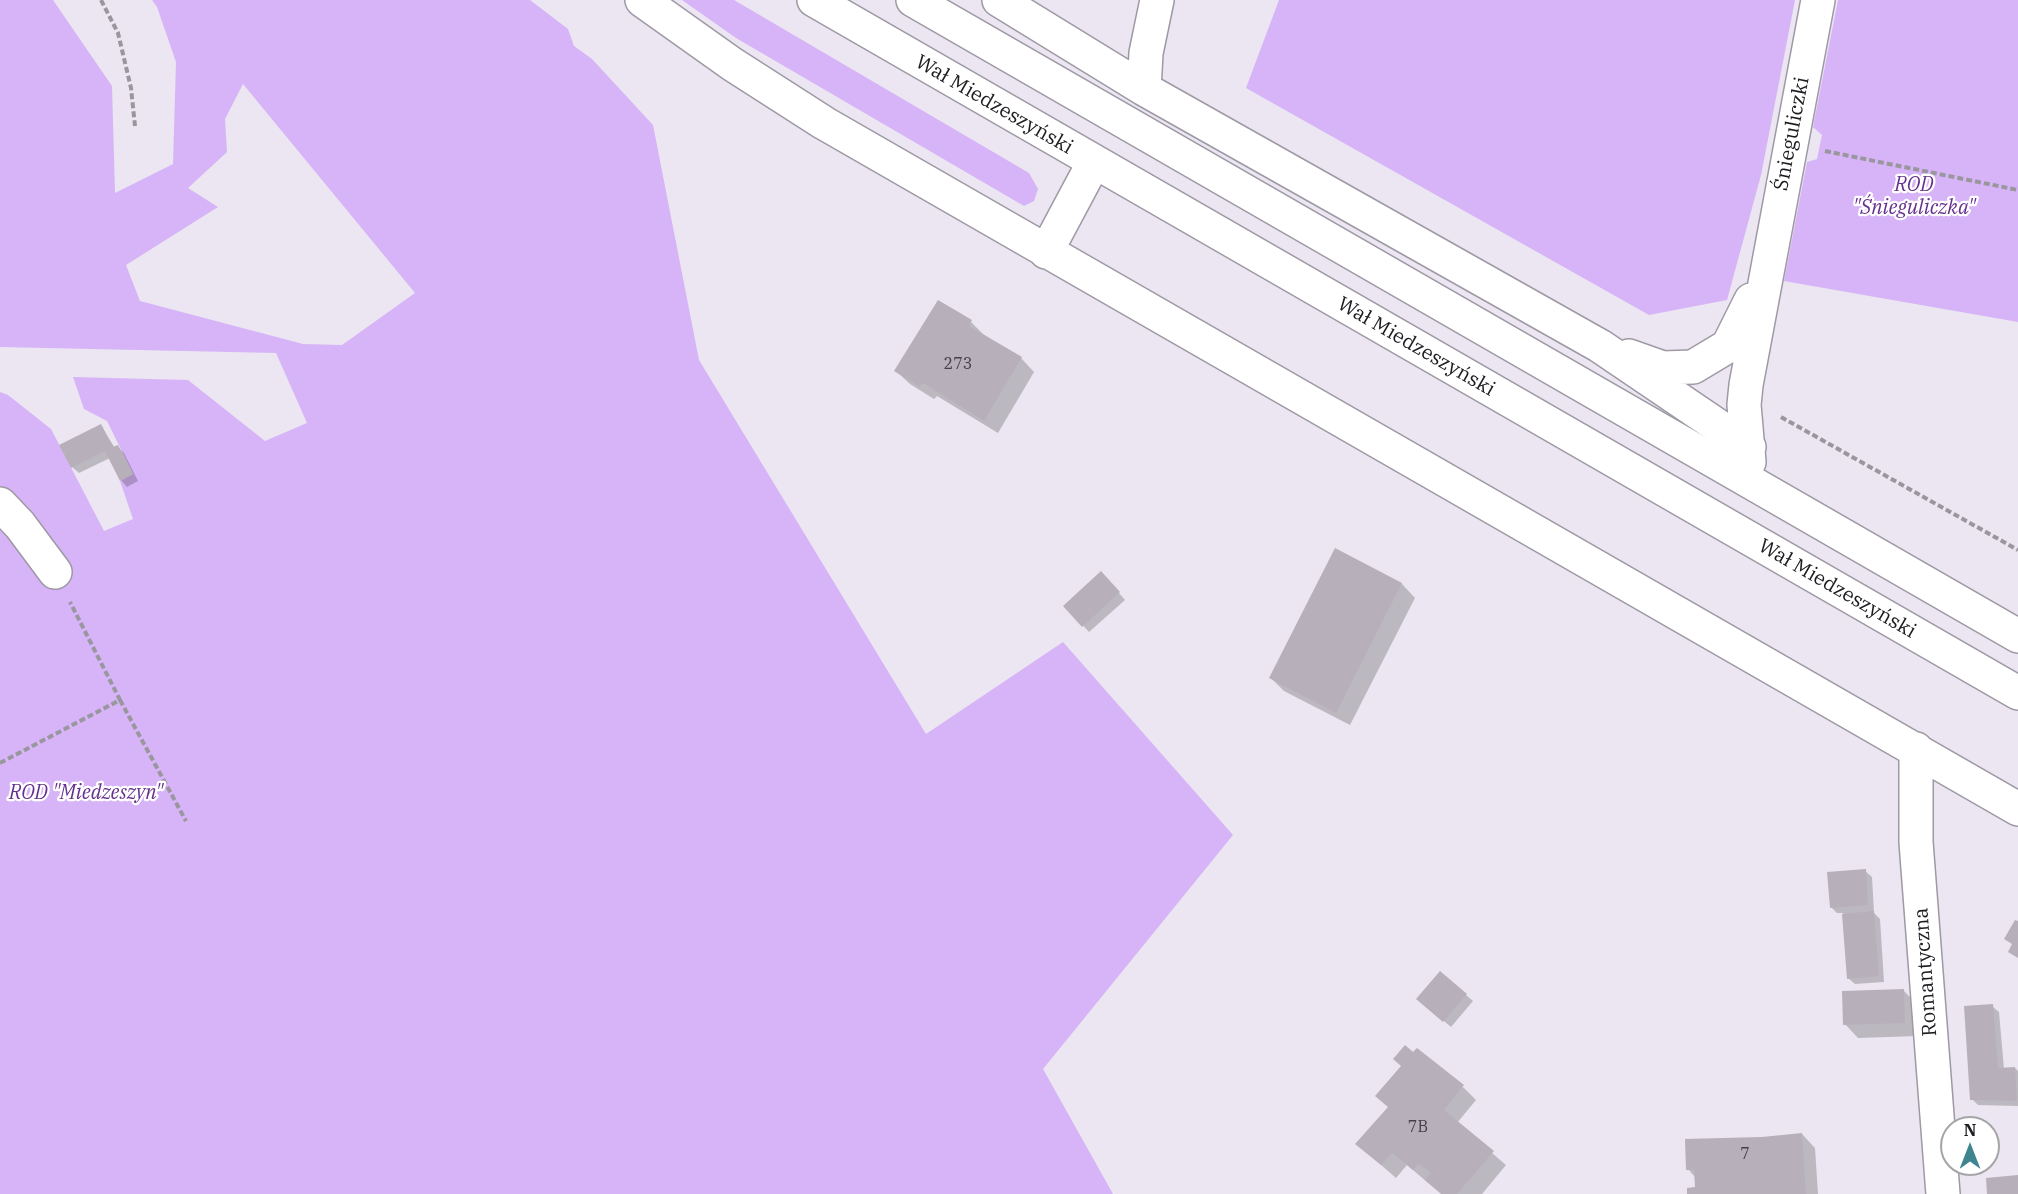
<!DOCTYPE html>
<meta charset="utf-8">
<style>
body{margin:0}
#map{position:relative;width:2018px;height:1194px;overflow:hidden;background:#ebe6f1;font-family:"IBM Plex Serif",serif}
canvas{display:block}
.north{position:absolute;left:1940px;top:1116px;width:60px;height:60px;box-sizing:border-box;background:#fff;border:2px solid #a5a4a6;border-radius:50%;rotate:0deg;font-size:16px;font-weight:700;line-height:24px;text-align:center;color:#1e1c20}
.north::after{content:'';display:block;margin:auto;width:21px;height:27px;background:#3f8590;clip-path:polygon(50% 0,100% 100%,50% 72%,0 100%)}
</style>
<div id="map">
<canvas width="2018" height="1194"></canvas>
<div class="north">N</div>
</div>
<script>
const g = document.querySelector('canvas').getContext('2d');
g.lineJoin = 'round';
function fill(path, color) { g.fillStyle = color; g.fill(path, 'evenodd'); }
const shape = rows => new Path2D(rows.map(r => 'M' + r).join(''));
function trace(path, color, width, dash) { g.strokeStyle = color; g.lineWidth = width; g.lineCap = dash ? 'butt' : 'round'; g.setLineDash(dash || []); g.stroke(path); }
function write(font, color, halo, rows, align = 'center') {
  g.font = font + ' "IBM Plex Serif",serif'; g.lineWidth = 4.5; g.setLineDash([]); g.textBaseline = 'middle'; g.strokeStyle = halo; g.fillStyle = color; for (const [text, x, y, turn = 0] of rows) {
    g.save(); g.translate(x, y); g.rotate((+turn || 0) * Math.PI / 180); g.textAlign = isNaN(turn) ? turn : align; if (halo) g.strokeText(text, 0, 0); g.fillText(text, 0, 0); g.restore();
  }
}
const green = shape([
 [0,0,53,0,112,86,115,193,173,164,176,62,157,7,152,0,530,0,568,29,574,46,592,59,653,125,699,360,926,734,1063,642,1233,835,1043,1069,1113,1194,0,1194,0,392,8,395,51,429,104,531,133,519,120,481,133,474,107,421,84,409,73,377,188,380,265,441,307,423,276,353,0,347],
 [243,84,415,293,342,345,303,344,140,301,126,265,218,207,188,188,227,152,225,119],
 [682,0,734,0,1029,173,1038,189,1034,201,1024,206,736,38],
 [1279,0,1795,0,1761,175,1727,300,1649,315,1246,88],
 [1838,0,2018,0,2018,322,1784,281,1807,162,1817,159,1819,149,1822,135,1813,127]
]);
const shadow = shape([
 [971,322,984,335,1021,358,1034,372,998,433,937,396,934,399,910,384,896,371],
 [101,426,115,448,117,446,124,453,138,481,127,487,121,480,110,458,79,473,72,467],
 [1336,550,1402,584,1415,598,1350,725,1284,691,1271,678],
 [1107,579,1125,600,1089,632,1065,606],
 [1865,871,1872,877,1874,913,1880,919,1884,982,1855,984,1848,978,1843,913,1837,913,1831,907],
 [1440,973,1473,1001,1451,1027,1425,1005],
 [1903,990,1917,1004,1918,1036,1858,1038,1845,1024],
 [1992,1006,1999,1012,2004,1069,2015,1068,2018,1071,2018,1106,1978,1105,1972,1099],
 [1463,1087,1476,1100,1457,1123,1506,1165,1482,1194,1441,1194,1407,1165,1396,1178,1357,1144],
 [1802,1134,1815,1148,1818,1194,1689,1194,1696,1189,1695,1177,1688,1169,1762,1138]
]);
const building = shape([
 [938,300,972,320,969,326,1022,357,984,421,923,383,920,387,894,371],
 [101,424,113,447,118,445,133,474,120,481,105,451,71,468,59,445],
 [1335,548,1402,583,1336,713,1269,678],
 [1101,571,1120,592,1082,627,1063,606],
 [1866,869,1868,905,1830,908,1827,872],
 [1874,911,1879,976,1847,979,1842,914],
 [2015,920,2018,921,2018,958,2008,952,2012,944,2004,939],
 [1440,971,1467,994,1443,1022,1416,999],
 [1904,989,1905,1023,1843,1025,1842,991],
 [1993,1004,1998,1068,2015,1067,2017,1101,1970,1100,1964,1006],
 [1405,1045,1413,1052,1417,1048,1464,1085,1444,1110,1494,1151,1457,1194,1442,1194,1425,1180,1431,1173,1419,1164,1413,1170,1392,1153,1381,1165,1355,1144,1388,1107,1375,1096,1401,1066,1393,1059],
 [1802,1133,1806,1194,1687,1194,1687,1188,1695,1187,1694,1170,1686,1170,1685,1139,1762,1137],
 [2018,1175,2018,1194,1987,1194,1986,1178]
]);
const path = shape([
 [101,0,118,33,131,88,135,126],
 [1825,151,2018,190],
 [1781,417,2018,550],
 [120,700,186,821],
 [0,763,120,700,70,602]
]);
const minor = shape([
 [642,0,732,64,824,123,2018,809],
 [999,0,1144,89,1600,346,1749,447],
 [1144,89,1146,53,1157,0],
 [1046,252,1094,162],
 [1629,356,1663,368,1693,367,1728,346,1751,300],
 [1749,462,1744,405,1746,385,1818,0],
 [0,504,20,525,55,572],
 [1916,749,1916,842,1943,1194]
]);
const major = shape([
 [814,0,2018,693],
 [913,0,2018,636]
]);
const numberNames = [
 ["273",958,364],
 ["7B",1418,1127],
 ["7",1745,1154]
];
const streetNames = [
 ["Wał Miedzeszyński",994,105,30],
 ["Śnieguliczki",1792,134,-79],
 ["Wał Miedzeszyński",1416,347,30],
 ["Wał Miedzeszyński",1837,589,30],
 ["Romantyczna",1926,972,-94]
];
const parkNames = [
 ["ROD",1914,185],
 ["\"Śnieguliczka\"",1914,208],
 ["ROD \"Miedzeszyn\"",86,793]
];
fill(green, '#d6b4f7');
fill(shadow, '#0003');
fill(building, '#b7afb9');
trace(minor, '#9e99a4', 36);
trace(major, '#9e99a4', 36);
trace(path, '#9a969e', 4, [6, 3]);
trace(minor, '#fff', 33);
trace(major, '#fff', 33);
write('16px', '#444146', null, numberNames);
write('20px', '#1e1c20', '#fff', streetNames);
write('italic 20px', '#65308d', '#fff', parkNames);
</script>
